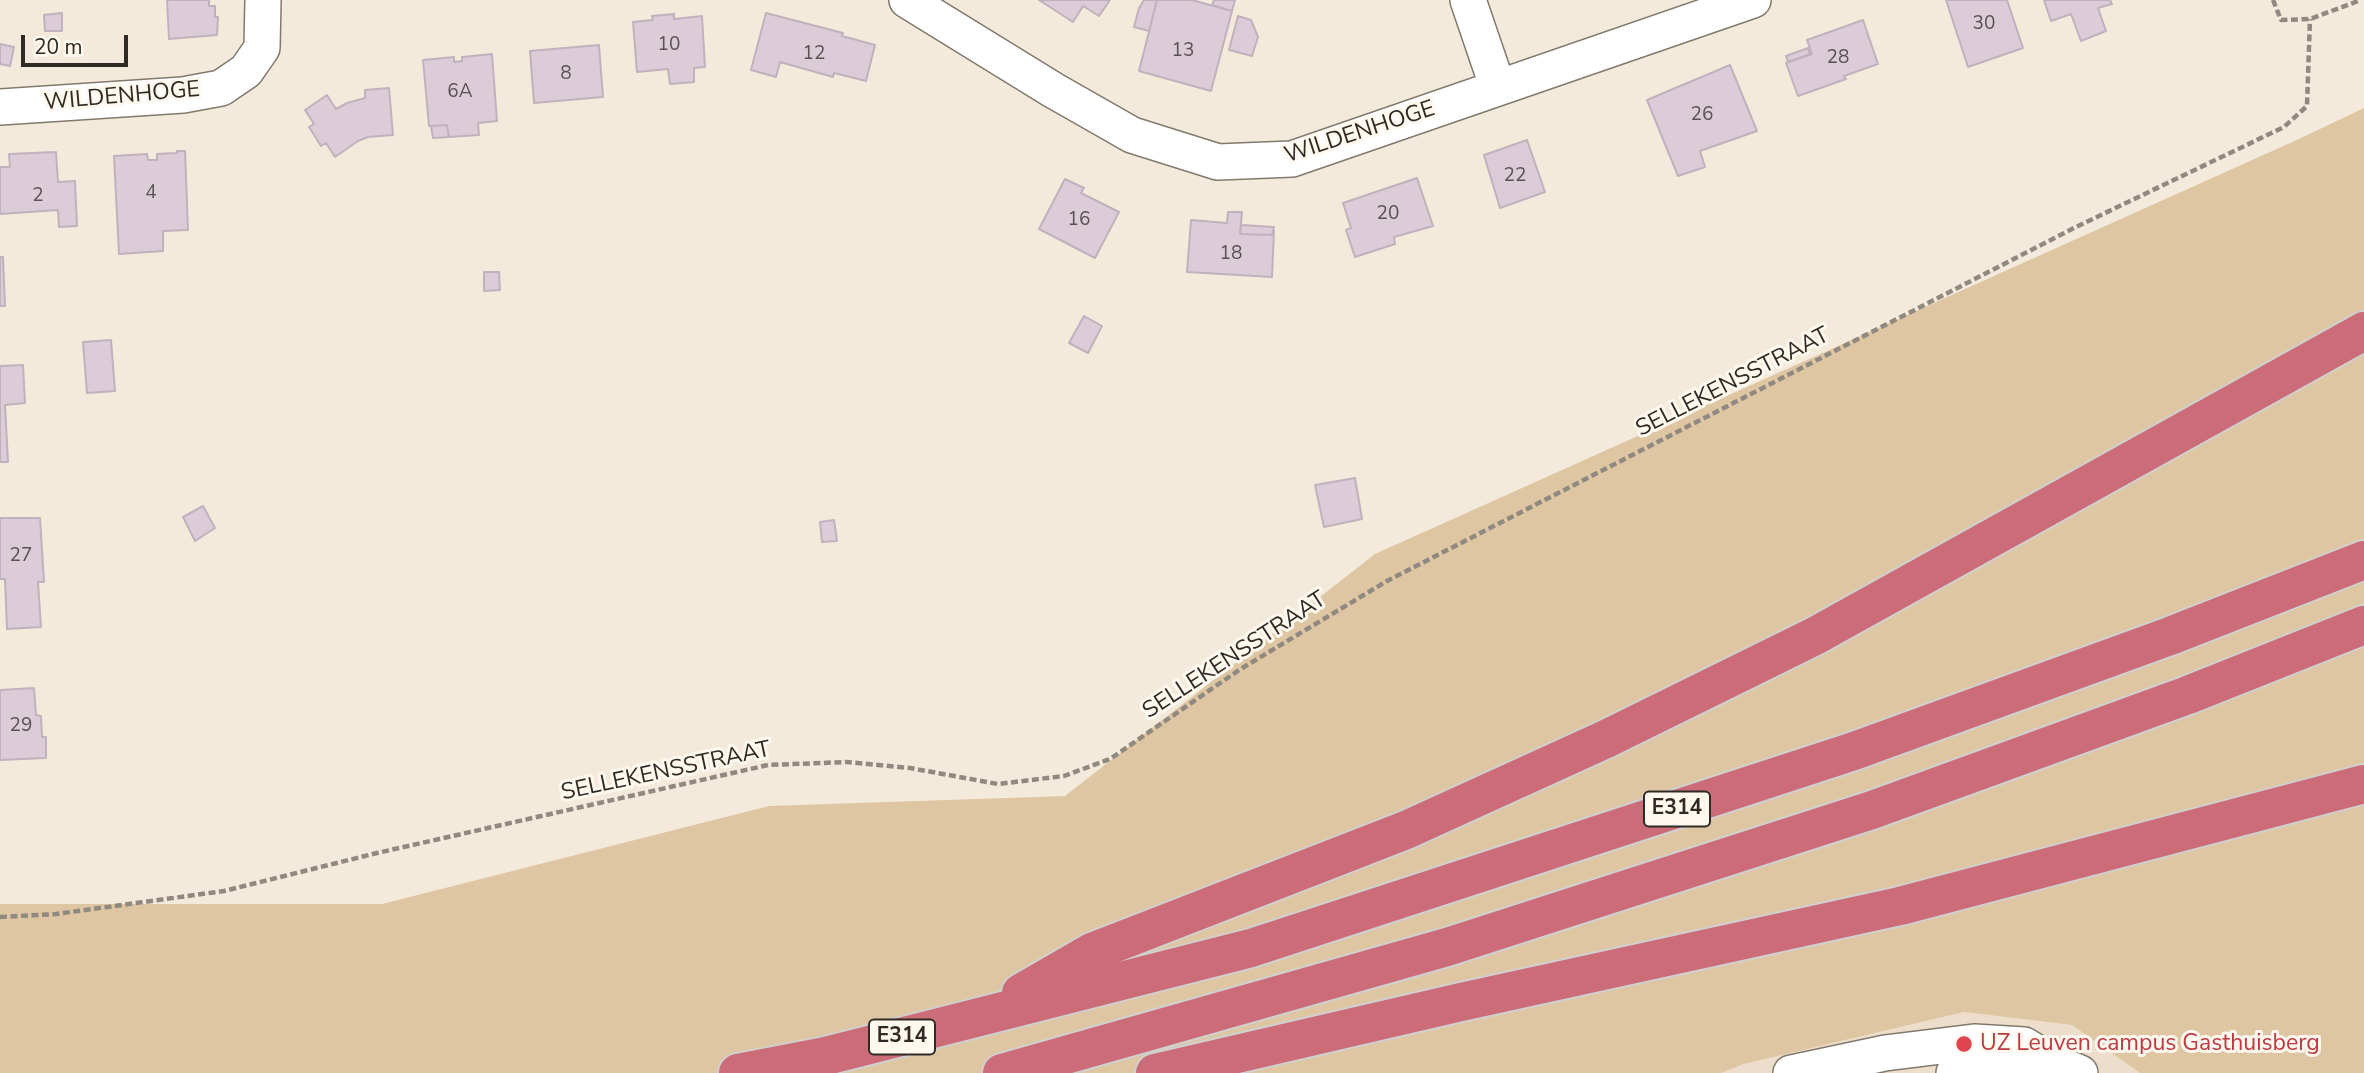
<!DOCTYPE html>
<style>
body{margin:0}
#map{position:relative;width:2364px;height:1073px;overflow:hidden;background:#f4eadc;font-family:"Nunito Sans",sans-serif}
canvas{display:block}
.scale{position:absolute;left:21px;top:35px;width:107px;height:32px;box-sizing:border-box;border:4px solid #2e2a25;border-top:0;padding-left:9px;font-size:21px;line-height:24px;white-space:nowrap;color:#2e2a25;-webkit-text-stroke:5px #fef8ef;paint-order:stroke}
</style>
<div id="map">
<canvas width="2364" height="1073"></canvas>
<div class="scale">20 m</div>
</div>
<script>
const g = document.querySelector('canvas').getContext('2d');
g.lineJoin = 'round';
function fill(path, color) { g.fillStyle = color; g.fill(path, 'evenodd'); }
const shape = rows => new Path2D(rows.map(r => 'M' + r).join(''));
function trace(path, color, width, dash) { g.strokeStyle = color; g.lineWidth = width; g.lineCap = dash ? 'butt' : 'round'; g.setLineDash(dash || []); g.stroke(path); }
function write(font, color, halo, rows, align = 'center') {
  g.font = font + ' "Nunito Sans",sans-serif'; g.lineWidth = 6; g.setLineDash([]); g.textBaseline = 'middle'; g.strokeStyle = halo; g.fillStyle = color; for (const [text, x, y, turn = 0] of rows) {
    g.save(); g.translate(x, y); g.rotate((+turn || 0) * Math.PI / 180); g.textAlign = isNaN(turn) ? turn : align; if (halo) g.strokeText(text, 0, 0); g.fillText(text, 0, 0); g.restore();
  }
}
const built = shape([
 [1964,1012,2072,1025,2140,1073,1721,1073,1744,1064]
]);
const green = shape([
 [2364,108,2364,1073,2140,1073,2072,1025,1964,1012,1744,1064,1721,1073,0,1073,0,904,382,904,769,806,1065,796,1375,554,2299,139]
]);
const building = shape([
 [167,0,209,0,209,6,215,6,215,17,218,17,217,35,169,39,167,0],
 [1039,0,1110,0,1099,16,1083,6,1073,22,1039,0],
 [1144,0,1157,0,1149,31,1134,27,1139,8,1144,0],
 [1157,0,1192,0,1232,11,1211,91,1139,71,1157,0],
 [1214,0,1235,0,1232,11,1212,5,1214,0],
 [1946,0,2007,0,2023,48,1968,67,1946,0],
 [2044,0,2110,0,2112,4,2098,8,2106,31,2081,41,2071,14,2051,21,2044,0],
 [62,13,62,31,45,31,44,15,62,13],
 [766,13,843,33,842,36,875,45,866,81,834,73,833,77,780,62,776,77,751,70,766,13],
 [674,14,674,19,702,16,705,67,694,68,694,82,670,84,668,69,637,72,633,22,653,20,652,16,674,14],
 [1238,16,1251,20,1258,37,1252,56,1229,50,1238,16],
 [1863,20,1878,64,1844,76,1846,79,1798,96,1786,63,1812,54,1807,40,1863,20],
 [0,44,14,47,10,66,0,64,0,44],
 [599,45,603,97,534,103,530,51,599,45],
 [1808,48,1810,54,1788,62,1786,56,1808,48],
 [492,54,497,121,478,123,479,135,449,137,447,125,429,126,423,60,454,57,454,62,462,61,462,57,492,54],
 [1730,65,1757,131,1700,151,1705,167,1678,176,1647,100,1730,65],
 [389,88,393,135,368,137,358,141,335,157,326,143,321,146,309,127,314,124,305,110,327,95,336,109,347,103,365,98,365,90,389,88],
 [447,125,449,137,433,138,431,126,447,125],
 [1527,140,1545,192,1500,208,1484,155,1527,140],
 [177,151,185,151,188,230,163,231,163,251,119,254,114,156,147,154,148,160,157,160,157,154,177,153,177,151],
 [56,152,58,182,75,181,77,226,59,227,58,210,0,214,0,167,10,167,9,154,56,152],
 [1417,178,1433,226,1394,237,1395,244,1355,257,1346,230,1351,228,1343,203,1417,178],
 [1065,179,1084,188,1081,193,1119,212,1095,258,1039,229,1065,179],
 [1228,212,1242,212,1240,234,1272,235,1274,231,1272,277,1187,272,1191,220,1227,223,1228,212],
 [1241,225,1274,227,1272,235,1240,234,1241,225],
 [0,257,3,257,5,306,0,306,0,257],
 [484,272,499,272,500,290,484,291,484,272],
 [1084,316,1102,326,1088,353,1069,343,1084,316],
 [111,340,115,391,87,393,83,342,111,340],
 [23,365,25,403,5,405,8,462,0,462,0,366,23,365],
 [1355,478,1362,519,1324,527,1315,485,1355,478],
 [203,506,215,528,195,541,183,517,203,506],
 [0,518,40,518,44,582,38,582,41,627,7,629,5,579,0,579,0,518],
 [834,520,837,541,822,542,820,522,834,520],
 [34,688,36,715,41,716,42,737,46,737,46,758,0,760,0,690,34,688]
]);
const path = shape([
 [2273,0,2281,20,2310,19,2361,0],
 [0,917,56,914,224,891,377,853,768,765,847,762,910,768,998,784,1064,776,1110,759,1239,670,1387,581,2076,227,2284,127,2307,106,2310,19]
]);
const street = shape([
 [907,0,1053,90,1132,135,1218,162,1292,159,1753,0],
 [1468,0,1498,88],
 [0,107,183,95,221,88,246,71,262,48,263,0],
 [1791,1073,1885,1053,1974,1042,2024,1045,2047,1059,2080,1073],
 [1954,1073,2024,1067,2047,1059]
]);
const highway = shape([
 [1021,993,1092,952,1406,830,1606,739,1815,636,2364,331],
 [738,1073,826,1056,1251,948,1854,751,2170,636,2364,560],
 [1002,1073,1447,947,1872,810,2188,695,2364,625],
 [1155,1073,1461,1002,1900,906,2364,784]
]);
const markers = [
 [1964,1044,9,"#e0444e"]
];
const numberNames = [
 ["30",1984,24],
 ["10",669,45],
 ["13",1183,51],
 ["12",814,54],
 ["28",1838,58],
 ["8",566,74],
 ["6A",460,92],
 ["26",1702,115],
 ["22",1515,176],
 ["4",151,193],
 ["2",38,196],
 ["20",1388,214],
 ["16",1079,220],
 ["18",1231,254],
 ["27",21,556],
 ["29",21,726]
];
const shields = [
 [1677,809,66],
 [902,1037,66]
];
const shieldNames = [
 ["E314",1677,809],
 ["E314",902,1037]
];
const streetNames = [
 ["WILDENHOGE",122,97,-5],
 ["WILDENHOGE",1360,133,-18],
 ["SELLEKENSSTRAAT",1733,383,-27],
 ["SELLEKENSSTRAAT",1235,656,-33],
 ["SELLEKENSSTRAAT",666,772,-12]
];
const healthNames = [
 ["UZ Leuven campus Gasthuisberg",1980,1044]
];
fill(built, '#ecdeca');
fill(green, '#dec6a3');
fill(building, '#dbccd7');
trace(building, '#c0b2bc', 2);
trace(street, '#82796d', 38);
trace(highway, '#d1d0cf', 42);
trace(path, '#908980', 4.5, [7, 3.5]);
trace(street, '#fff', 35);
trace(highway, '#cb6c78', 38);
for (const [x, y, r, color] of markers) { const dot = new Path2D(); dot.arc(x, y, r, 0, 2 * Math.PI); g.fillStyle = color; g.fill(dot); trace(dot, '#fef8ef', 2.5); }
write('19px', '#595252', null, numberNames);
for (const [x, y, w] of shields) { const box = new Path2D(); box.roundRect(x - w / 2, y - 17.5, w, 35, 5); g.fillStyle = '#fef8ef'; g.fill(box); trace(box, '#2e2a25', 2); }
write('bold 21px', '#2e2a25', null, shieldNames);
write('23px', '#2e2a25', '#fef8ef', streetNames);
write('23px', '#be3a42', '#fef8ef', healthNames, 'left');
</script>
